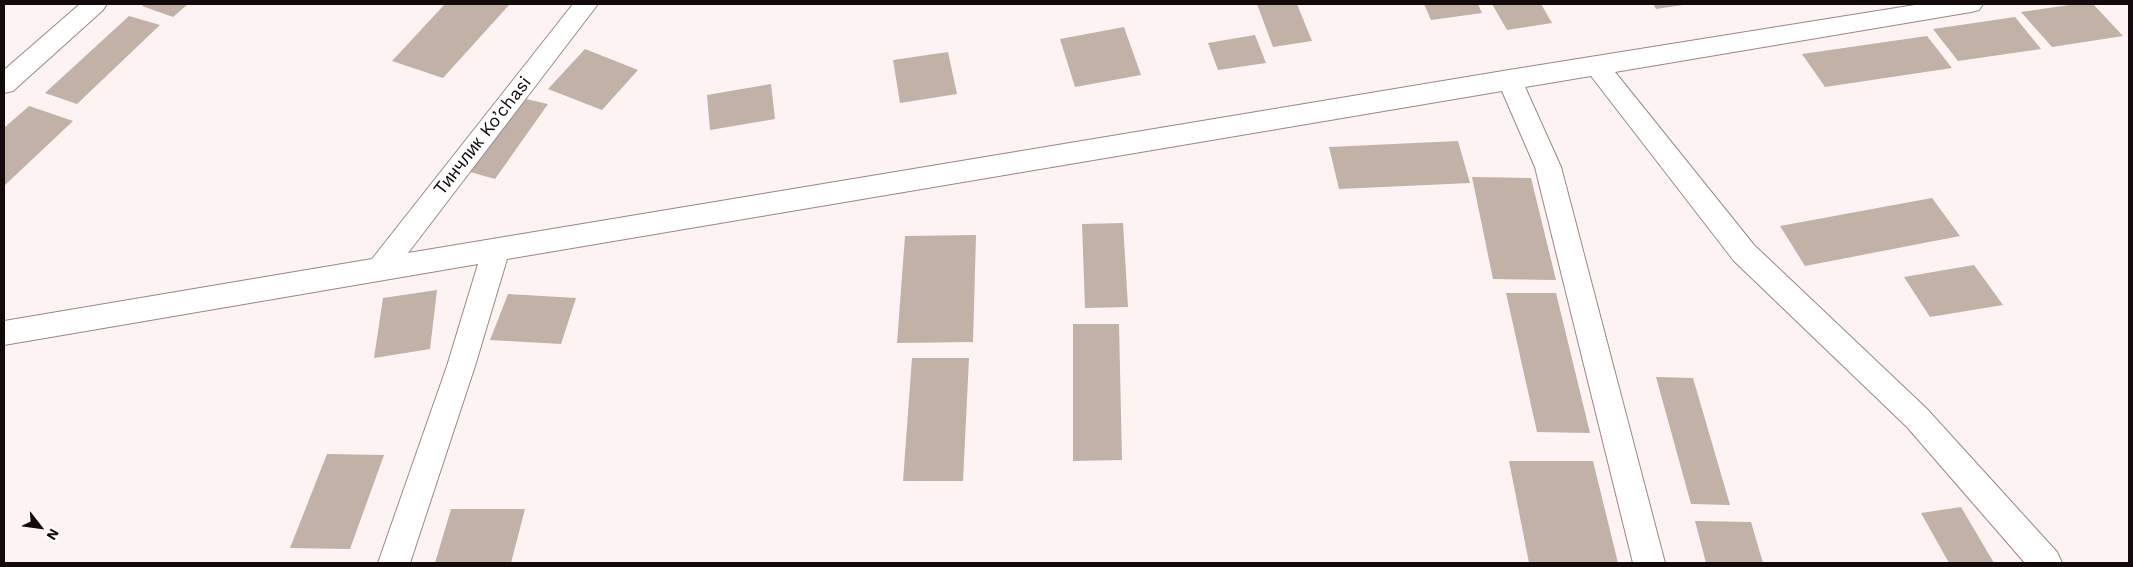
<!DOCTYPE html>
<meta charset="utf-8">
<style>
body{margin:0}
#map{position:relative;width:2133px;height:567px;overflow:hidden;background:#fcf3f2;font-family:"Work Sans",sans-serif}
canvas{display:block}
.frame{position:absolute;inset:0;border:5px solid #120b0a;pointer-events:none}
.north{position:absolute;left:15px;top:502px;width:50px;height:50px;-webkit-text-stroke:4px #fff;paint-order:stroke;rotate:120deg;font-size:14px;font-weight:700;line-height:20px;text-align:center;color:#120b0a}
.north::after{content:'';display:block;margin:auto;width:18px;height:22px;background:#120b0a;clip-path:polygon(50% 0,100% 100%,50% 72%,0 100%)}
</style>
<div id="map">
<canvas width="2133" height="567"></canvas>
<div class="frame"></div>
<div class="north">N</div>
</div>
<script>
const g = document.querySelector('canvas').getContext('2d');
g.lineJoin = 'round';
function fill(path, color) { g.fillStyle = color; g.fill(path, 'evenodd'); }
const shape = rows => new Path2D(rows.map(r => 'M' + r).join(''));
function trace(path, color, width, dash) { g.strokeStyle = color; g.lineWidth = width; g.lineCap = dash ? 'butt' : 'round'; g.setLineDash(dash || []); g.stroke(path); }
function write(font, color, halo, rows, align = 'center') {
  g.font = font + ' "Work Sans",sans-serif'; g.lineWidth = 4; g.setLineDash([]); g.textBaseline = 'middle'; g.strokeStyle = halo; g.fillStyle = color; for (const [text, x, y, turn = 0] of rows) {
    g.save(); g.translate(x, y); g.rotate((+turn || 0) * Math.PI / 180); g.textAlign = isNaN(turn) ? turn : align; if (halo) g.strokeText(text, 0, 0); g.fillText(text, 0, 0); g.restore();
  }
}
const building = shape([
 [145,4,188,4,173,17,142,6],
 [445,4,510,4,443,78,392,61],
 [1257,4,1297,4,1312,41,1273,47],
 [1424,4,1478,4,1482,13,1431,20],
 [1492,4,1541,4,1552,23,1507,30],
 [1653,4,1683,4,1683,5,1656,9],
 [2076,4,2093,4,2123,36,2052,47,2021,12],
 [129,16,160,25,77,104,45,93],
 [2015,17,2041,49,1958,61,1933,29],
 [1124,27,1141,75,1075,87,1060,39],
 [1255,35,1266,63,1218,70,1208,43],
 [1927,36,1952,68,1825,87,1802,54],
 [585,49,638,70,602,110,548,89],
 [948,52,957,94,900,103,893,60],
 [771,84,775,119,710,130,707,95],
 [517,97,548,104,495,179,463,170],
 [29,106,73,121,4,186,4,128],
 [1458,141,1470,183,1339,189,1329,147],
 [1472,177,1531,178,1556,280,1493,279],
 [1932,198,1960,236,1805,266,1780,226],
 [1123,223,1128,307,1085,308,1082,224],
 [976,235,973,342,897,343,905,236],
 [1974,265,2003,305,1930,317,1904,277],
 [437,290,430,349,374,358,383,298],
 [1506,293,1556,293,1590,433,1537,432],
 [508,294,576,298,561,344,490,340],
 [1073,324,1119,324,1122,460,1073,461],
 [912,358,969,358,963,481,903,481],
 [1656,377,1693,378,1730,505,1691,504],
 [327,454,384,455,350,549,290,548],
 [1509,461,1593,461,1618,563,1529,563],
 [1961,507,1994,563,1949,563,1921,513],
 [451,509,525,509,511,563,435,563],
 [1695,521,1751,522,1763,563,1706,563]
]);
const street = shape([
 [80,4,107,4,103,10,13,91,4,93,4,70,80,4],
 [573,4,598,4,408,253,1509,70,1921,4,1983,4,1979,10,1971,12,1615,72,1754,245,1927,409,2057,552,2062,563,2025,563,1907,427,1734,261,1591,76,1525,87,1561,167,1665,563,1633,563,1535,167,1502,91,507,259,475,366,410,563,378,563,447,366,478,264,4,345,4,321,372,259,573,4]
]);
const streetNames = [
 ["Тинчлик Ko’chasi",483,136,-52]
];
fill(building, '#c2b1a6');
trace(street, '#9c8786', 2);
fill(street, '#fff');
write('18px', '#120b0a', '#fff', streetNames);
</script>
